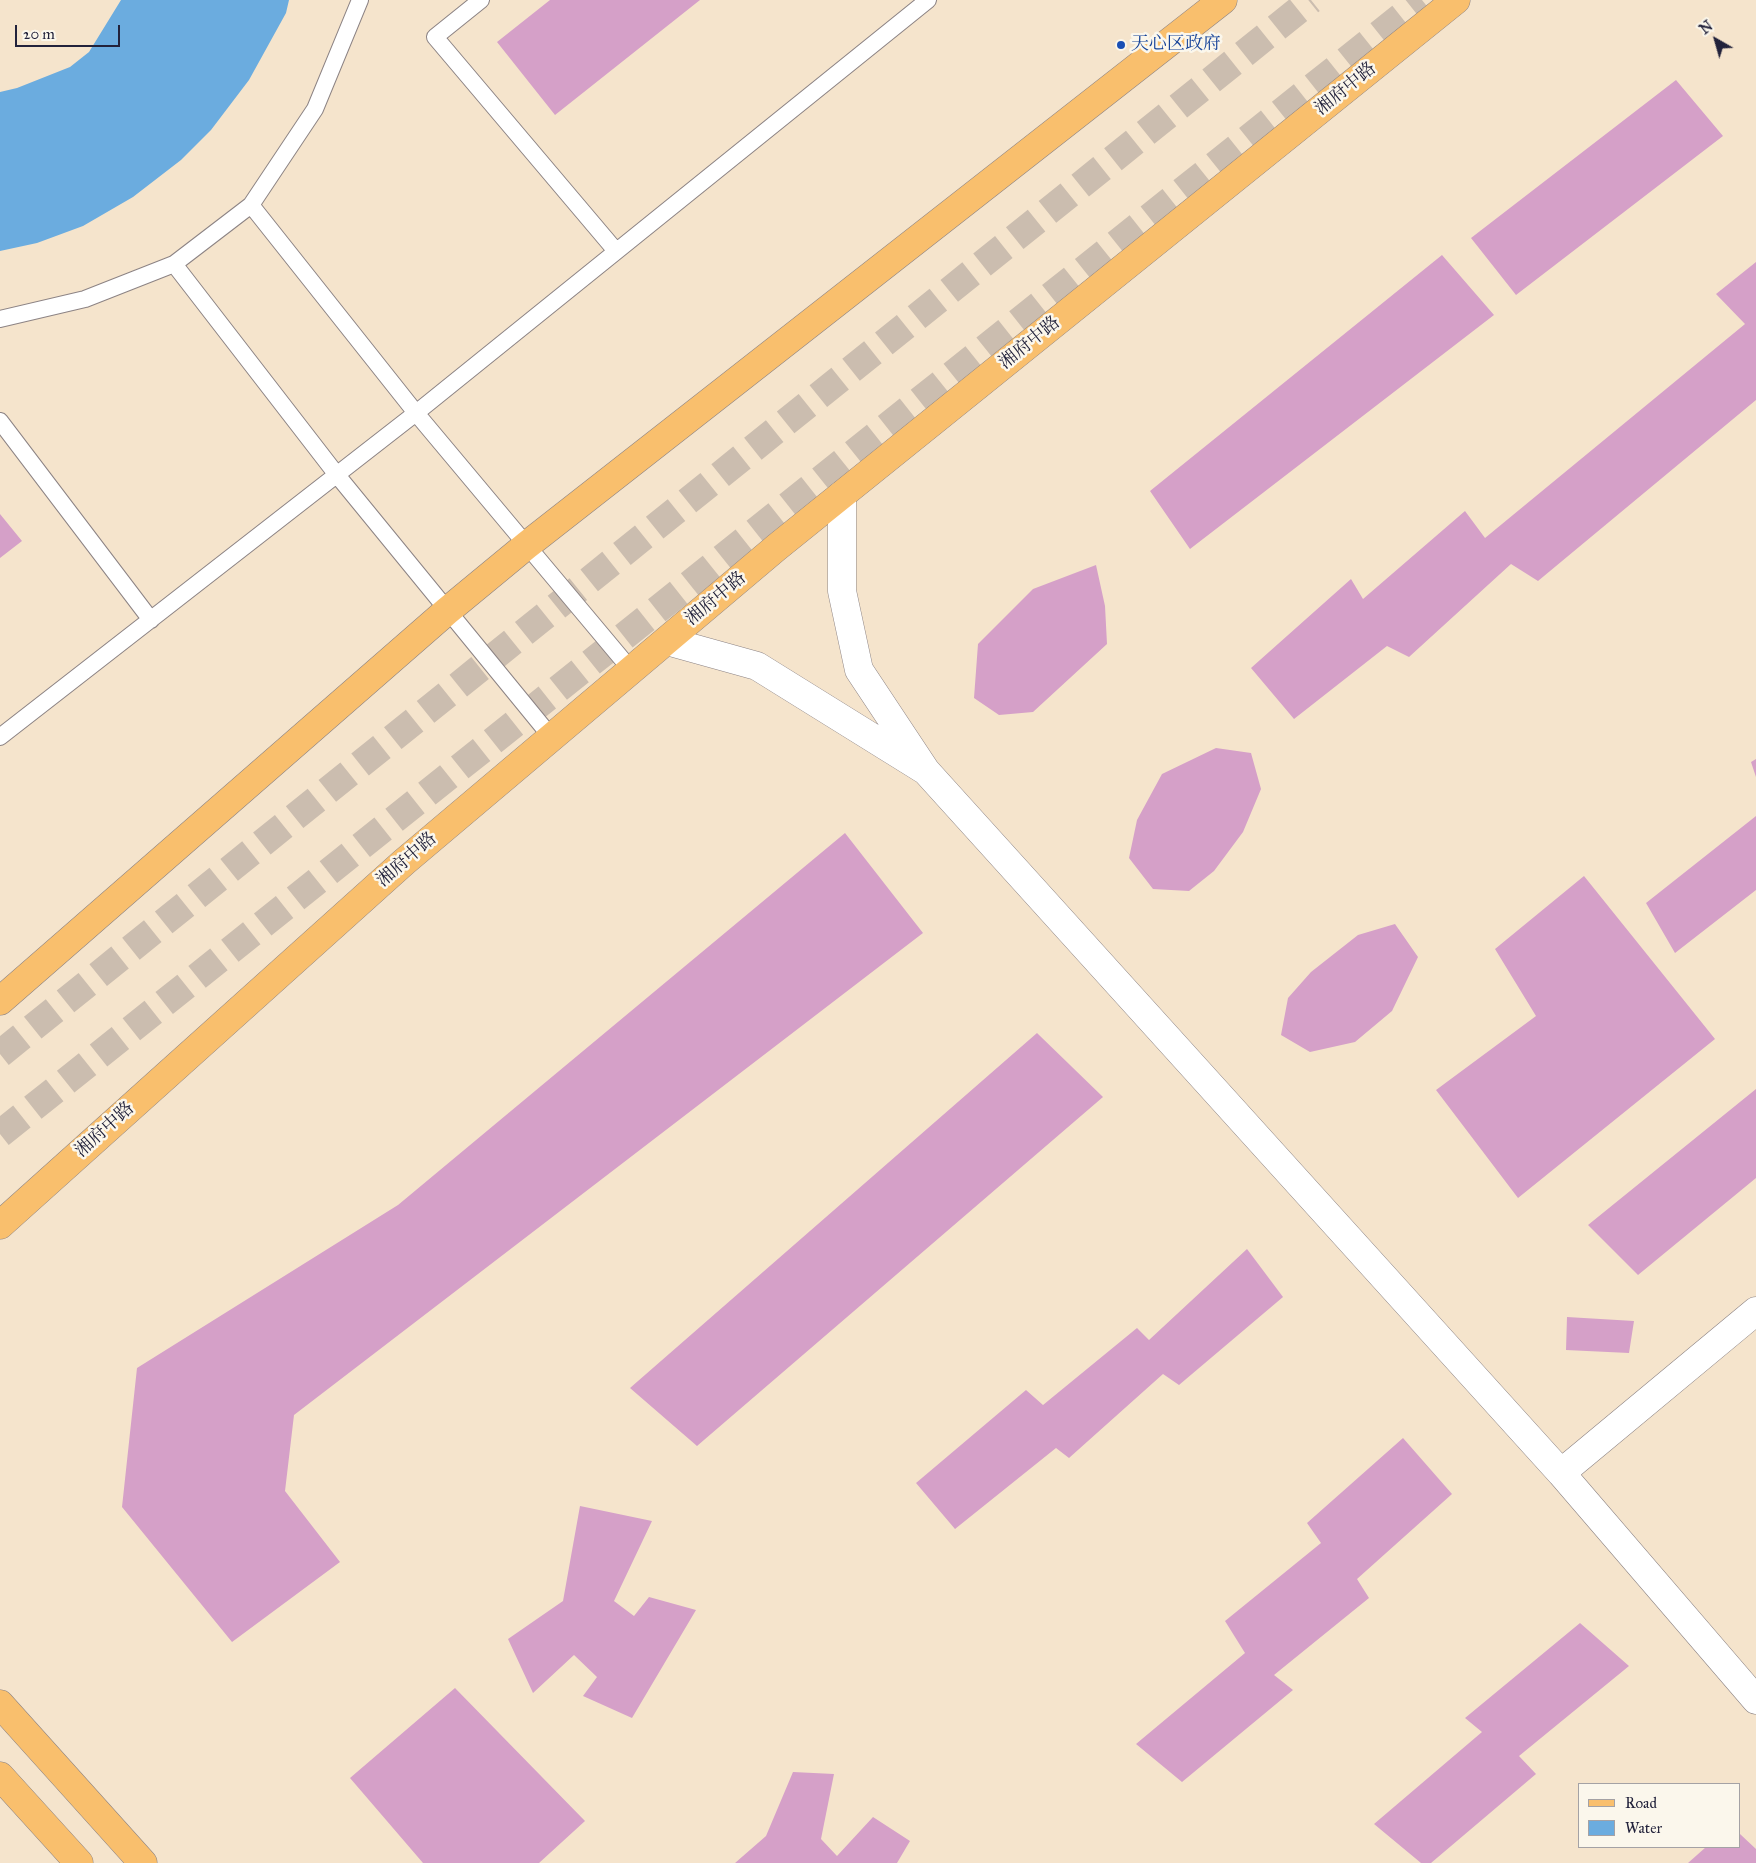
<!DOCTYPE html>
<meta charset="utf-8">
<style>
body{margin:0}
#map{position:relative;width:1756px;height:1863px;overflow:hidden;background:#f5e4cc;font-family:"IM FELL Great Primer",serif}
canvas{display:block}
.legend{position:absolute;left:1578px;top:1783px;width:162px;height:65px;box-sizing:border-box;background:#fbf7ec;border:1px solid #a4a2a5;margin:0;padding:6px 9px;list-style:none;font-size:15px;color:#22223b}
.legend li{display:flex;align-items:center;gap:10px;height:25px}
.legend b{width:25px;border:1px solid #a4a2a5}
.north{position:absolute;left:1691px;top:15px;width:50px;height:50px;-webkit-text-stroke:4px #fbf7ec;paint-order:stroke;rotate:322deg;font-size:14px;font-weight:700;line-height:20px;text-align:center;color:#22223b}
.north::after{content:'';display:block;margin:auto;width:18px;height:22px;background:#22223b;clip-path:polygon(50% 0,100% 100%,50% 72%,0 100%)}
.scale{position:absolute;left:15px;top:25px;width:105px;height:22px;box-sizing:border-box;border:2px solid #22223b;border-top:0;padding-left:6px;font-size:15px;line-height:18px;white-space:nowrap;color:#22223b;-webkit-text-stroke:4px #fbf7ec;paint-order:stroke}
</style>
<div id="map">
<canvas width="1756" height="1863"></canvas>
<ul class="legend">
<li><b style="height:6px;background:#f9bf6d"></b>Road</li>
<li><b style="height:14px;background:#6bacdf"></b>Water</li>
</ul>
<div class="north">N</div>
<div class="scale">20 m</div>
</div>
<script>
const g = document.querySelector('canvas').getContext('2d');
g.lineJoin = 'round';
function fill(path, color) { g.fillStyle = color; g.fill(path, 'evenodd'); }
const shape = rows => new Path2D(rows.map(r => 'M' + r).join(''));
function trace(path, color, width, dash) { g.strokeStyle = color; g.lineWidth = width; g.lineCap = dash ? 'butt' : 'round'; g.setLineDash(dash || []); g.stroke(path); }
function write(font, color, halo, rows, align = 'center') {
  g.font = font + ' "IM FELL Great Primer","Noto Serif SC",serif'; g.lineWidth = 5; g.setLineDash([]); g.textBaseline = 'middle'; g.strokeStyle = halo; g.fillStyle = color; for (const [text, x, y, turn = 0] of rows) {
    g.save(); g.translate(x, y); g.rotate((+turn || 0) * Math.PI / 180); g.textAlign = isNaN(turn) ? turn : align; if (halo) g.strokeText(text, 0, 0); g.fillText(text, 0, 0); g.restore();
  }
}
const water = shape([
 [121,0,289,0,286,13,249,80,211,130,181,160,133,197,83,226,37,243,0,251,0,92,17,88,70,67,89,52]
]);
const building = shape([
 [550,0,700,0,555,115,497,42],
 [1676,80,1723,136,1516,295,1471,238],
 [1442,255,1494,315,1190,549,1150,491],
 [1756,262,1756,400,1538,581,1511,564,1409,657,1387,646,1294,719,1251,668,1351,579,1363,599,1465,511,1485,538,1745,324,1716,294],
 [0,514,22,541,0,558],
 [1096,565,1105,606,1107,644,1033,712,999,715,974,698,978,644,1033,589],
 [1216,748,1251,753,1261,789,1243,832,1214,871,1189,891,1153,889,1129,858,1137,820,1162,774],
 [1756,759,1756,777,1751,762],
 [1756,816,1756,890,1675,953,1646,903],
 [845,833,923,933,294,1415,285,1491,340,1562,232,1642,122,1507,137,1368,398,1205],
 [1584,876,1715,1039,1518,1198,1436,1090,1536,1016,1495,949],
 [1395,924,1418,957,1392,1011,1355,1042,1310,1052,1281,1035,1288,998,1311,972,1358,935],
 [1037,1033,1103,1097,697,1446,630,1388],
 [1756,1089,1756,1178,1638,1275,1588,1225],
 [1247,1249,1283,1297,1179,1385,1163,1374,1069,1458,1056,1448,955,1529,916,1483,1026,1390,1043,1405,1137,1328,1149,1340],
 [1567,1317,1634,1321,1629,1353,1566,1350],
 [1403,1438,1452,1494,1357,1579,1369,1598,1274,1675,1293,1690,1182,1782,1136,1744,1245,1653,1225,1621,1321,1543,1307,1523],
 [580,1506,652,1521,614,1601,634,1616,649,1597,696,1610,632,1718,583,1696,597,1677,574,1655,533,1693,508,1639,563,1601],
 [1580,1623,1629,1666,1519,1756,1536,1774,1431,1863,1421,1863,1374,1824,1482,1732,1465,1718],
 [455,1688,585,1821,539,1863,423,1863,350,1778],
 [793,1772,834,1774,821,1839,837,1856,873,1817,910,1841,897,1863,735,1863,766,1836],
 [1740,1834,1756,1849,1756,1863,1688,1863,1706,1847,1740,1847]
]);
const trunkTunnel = shape([
 [0,1054,1311,0],
 [0,1134,1422,0]
]);
const service = shape([
 [481,0,435,37,616,251],
 [251,205,416,413,632,671],
 [174,264,337,475,552,738],
 [0,319,85,299,174,264,251,205,315,109,360,0],
 [0,421,151,620],
 [0,737,416,413,928,0]
]);
const tertiary = shape([
 [667,641,757,666,926,771,859,670,842,591,842,495],
 [926,771,1561,1473,1756,1700],
 [1561,1473,1756,1311]
]);
const primary = shape([
 [0,1001,447,611,527,545,1223,0],
 [0,1225,404,862,777,547,1456,0],
 [0,1704,143,1863],
 [0,1776,79,1863]
]);
const markers = [
 [1121,45,5,"#1a4fb4"]
];
const transitNames = [
 ["天心区政府",1131,45]
];
const streetNames = [
 ["湘府中路",1346,89,-39],
 ["湘府中路",1030,343,-39],
 ["湘府中路",716,599,-40],
 ["湘府中路",407,860,-41],
 ["湘府中路",105,1130,-42]
];
fill(water, '#6bacdf');
fill(building, '#d5a0c8');
trace(trunkTunnel, '#cbbdaf', 28, [28, 14]);
trace(service, '#8c8384', 18);
trace(tertiary, '#8c8384', 29);
trace(primary, '#8c8384', 29);
trace(service, '#fff', 16);
trace(tertiary, '#fff', 28);
trace(primary, '#f9bf6d', 28);
for (const [x, y, r, color] of markers) { const dot = new Path2D(); dot.arc(x, y, r, 0, 2 * Math.PI); g.fillStyle = color; g.fill(dot); trace(dot, '#fbf7ec', 2); }
write('18px', '#164399', '#fbf7ec', transitNames, 'left');
write('18px', '#22223b', '#fbf7ec', streetNames);
</script>
